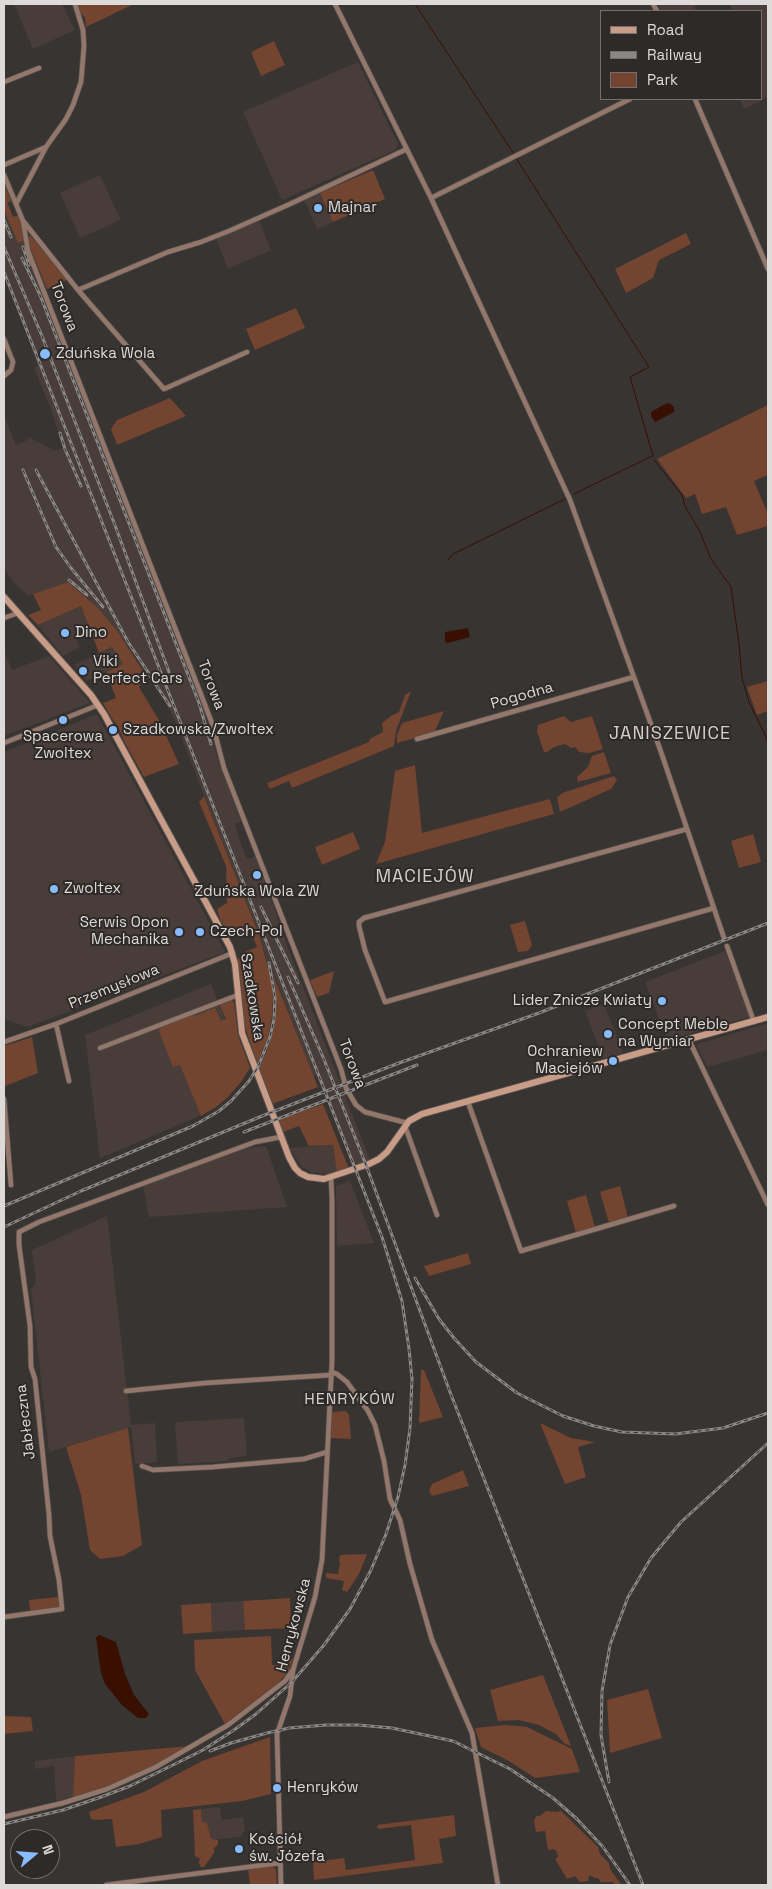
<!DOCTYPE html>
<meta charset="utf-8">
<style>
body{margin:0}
#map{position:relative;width:772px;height:1889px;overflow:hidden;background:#383432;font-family:"Space Grotesk",sans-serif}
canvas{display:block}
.frame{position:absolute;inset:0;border:5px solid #dddad9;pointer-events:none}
.legend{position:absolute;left:600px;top:10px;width:162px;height:90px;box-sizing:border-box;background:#2e2a28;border:1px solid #74706f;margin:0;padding:6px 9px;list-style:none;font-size:15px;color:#dddad9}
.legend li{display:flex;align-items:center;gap:10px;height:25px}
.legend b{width:25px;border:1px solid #74706f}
.north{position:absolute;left:10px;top:1829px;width:50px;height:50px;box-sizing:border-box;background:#2e2a28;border:1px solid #74706f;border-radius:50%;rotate:72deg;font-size:14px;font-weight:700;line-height:20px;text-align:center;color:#dddad9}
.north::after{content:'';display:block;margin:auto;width:18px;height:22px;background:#87bbfb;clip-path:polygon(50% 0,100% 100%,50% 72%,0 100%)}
</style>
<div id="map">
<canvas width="772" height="1889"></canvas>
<div class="frame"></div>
<ul class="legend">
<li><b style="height:6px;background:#c99c88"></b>Road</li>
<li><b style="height:6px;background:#898684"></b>Railway</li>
<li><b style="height:14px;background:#73442f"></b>Park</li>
</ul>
<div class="north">N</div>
</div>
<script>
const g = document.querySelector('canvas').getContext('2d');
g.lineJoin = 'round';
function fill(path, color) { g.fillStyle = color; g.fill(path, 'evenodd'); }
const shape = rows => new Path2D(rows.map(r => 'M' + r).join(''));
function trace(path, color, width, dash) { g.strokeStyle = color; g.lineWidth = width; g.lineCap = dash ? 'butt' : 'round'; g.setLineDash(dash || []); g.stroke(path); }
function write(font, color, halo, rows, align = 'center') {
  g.font = font + ' "Space Grotesk",sans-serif'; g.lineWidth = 4; g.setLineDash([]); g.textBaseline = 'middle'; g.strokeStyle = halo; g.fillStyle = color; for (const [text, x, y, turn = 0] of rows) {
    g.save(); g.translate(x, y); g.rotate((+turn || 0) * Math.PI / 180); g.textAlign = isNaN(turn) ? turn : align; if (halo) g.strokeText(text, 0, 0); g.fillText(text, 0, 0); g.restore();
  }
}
const built = shape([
 [14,4,62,4,75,30,33,49],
 [661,4,700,4,694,7,696,11,661,11,658,5],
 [729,4,768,4,768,97,745,109,739,99,761,99,761,11,733,11],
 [358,62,398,144,395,150,282,200,243,112],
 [100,175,121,220,80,238,60,193],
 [4,184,11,201,7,202,13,217,18,216,26,250,48,311,204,710,218,760,241,821,235,824,240,842,247,859,256,856,289,951,370,1160,353,1167,317,1075,313,1076,275,977,276,1006,275,1023,269,1046,259,1069,257,1064,268,1038,272,1015,273,997,269,968,259,935,175,721,165,701,118,632,86,596,68,582,28,596,11,579,4,567,4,415,16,445,26,441,29,437,55,451,63,448,51,409,34,368,38,366,34,353,4,275],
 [320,193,333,222,317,229,304,200],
 [259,220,271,250,228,269,216,239],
 [81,606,92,630,75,637,80,647,63,656,38,625],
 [112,647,123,664,106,672,87,681,74,665],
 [4,650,12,670,49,656,90,703,4,736],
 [97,714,225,952,28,1027,4,1019,4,752],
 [725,951,750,1017,667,1040,645,982],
 [211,984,246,1073,213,1107,193,1119,100,1158,85,1035],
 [604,1004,623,1053,603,1058,585,1011],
 [768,1023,768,1050,707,1067,697,1046,698,1044],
 [333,1145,337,1174,329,1174,311,1172,302,1167,290,1148],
 [266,1146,287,1207,149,1217,143,1185,247,1148],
 [350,1181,374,1243,337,1246,336,1186],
 [107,1216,131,1425,155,1423,157,1462,135,1464,131,1427,49,1452,31,1289,36,1283,32,1250],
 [244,1418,247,1456,230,1458,227,1461,178,1464,175,1422],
 [243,1601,245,1630,212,1632,211,1603],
 [75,1756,73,1797,56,1801,54,1766,35,1769,35,1761],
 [220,1807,222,1820,243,1817,245,1830,240,1837,211,1840,207,1824,202,1822,201,1809]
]);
const green = shape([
 [77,4,134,4,86,27,85,18,83,15,81,15],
 [274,41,285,65,261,76,251,52],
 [373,170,385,199,333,222,320,193],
 [4,184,11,201,7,202,13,217,19,215,21,222,23,241,18,243,4,209],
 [686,233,691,244,659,260,653,278,626,293,615,269],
 [30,235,67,279,65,281,47,289,31,250,28,238],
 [296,308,305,328,255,350,246,329],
 [170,398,186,416,117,445,111,429,117,420],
 [768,405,768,475,754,481,768,514,768,526,737,535,726,507,702,514,695,494,686,498,657,459],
 [68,582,97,607,118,632,145,674,139,687,160,722,179,764,144,777,124,741,117,724,113,720,103,703,116,698,106,672,123,664,112,647,99,653,81,606,38,625,28,615,41,610,33,594],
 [768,681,768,711,757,715,747,687],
 [411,691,396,731,394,746,292,788,289,781,270,789,267,783,369,742,370,739,383,732,382,723,391,716,399,712,405,695],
 [444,711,434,733,397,743,397,735,402,723],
 [564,716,571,722,592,716,603,749,589,753,579,752,575,747,571,748,565,744,554,747,547,752,544,752,537,731,538,725],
 [604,752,611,773,578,782,577,777,588,767,592,756],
 [415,765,422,833,550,799,554,814,376,864,385,842,395,771],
 [614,776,617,780,611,789,560,812,557,798,562,793],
 [204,796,259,935,271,978,273,997,272,1015,268,1038,257,1064,244,1023,238,958,243,956,242,953,257,947,250,928,233,938,231,933,229,934,220,919,217,909,227,903,226,866,199,802],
 [353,832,360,849,322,865,315,847],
 [753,834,761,862,739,868,731,841],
 [525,921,532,945,528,951,518,952,510,925],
 [334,971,329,993,317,997,310,980],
 [274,977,318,1087,272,1104,259,1069,269,1046,275,1023,276,997],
 [231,999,234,1002,238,1035,250,1068,241,1082,228,1097,216,1107,201,1116,180,1065,173,1067,159,1031,160,1028,190,1015,195,1016,215,1008,221,1021,226,1019,219,1004],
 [32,1037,38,1073,5,1086,4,1046],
 [323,1104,349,1169,337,1174,333,1145,309,1146,299,1126,283,1132,278,1120],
 [620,1186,628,1218,609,1223,600,1192],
 [586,1195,595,1227,576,1233,567,1201],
 [468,1253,471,1264,429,1276,424,1266],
 [421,1370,424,1370,443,1417,419,1423],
 [346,1411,349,1415,351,1439,331,1438,332,1412],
 [540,1423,571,1438,595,1442,578,1447,586,1477,565,1484],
 [128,1428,142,1545,123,1556,100,1559,90,1550,81,1495,66,1447],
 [463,1470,469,1486,432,1496,429,1491,432,1484],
 [367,1554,359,1574,347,1592,342,1590,344,1581,326,1578,326,1573,338,1574,340,1562,339,1562,340,1555],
 [58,1597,59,1607,30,1611,29,1600],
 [290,1598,291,1628,245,1630,243,1601],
 [211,1603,212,1632,183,1634,181,1605],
 [271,1636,272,1665,285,1665,285,1659,293,1659,289,1670,280,1681,225,1724,195,1670,194,1640],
 [543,1675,571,1746,565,1744,556,1734,539,1725,519,1720,498,1721,490,1690],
 [648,1689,662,1738,610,1753,607,1700],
 [4,1716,31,1717,33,1731,4,1734],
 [506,1725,527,1727,572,1749,580,1772,535,1778,509,1761,481,1747,475,1728],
 [270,1737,271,1794,242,1801,161,1810,162,1837,139,1844,116,1847,112,1819,96,1820,91,1819,89,1812,144,1792,202,1761],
 [190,1746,135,1776,111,1786,73,1797,75,1756],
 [201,1809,202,1822,207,1823,211,1839,218,1840,218,1845,214,1848,214,1853,204,1867,201,1867,198,1862,200,1861,199,1858,195,1856,193,1810],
 [560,1810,598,1847,600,1854,609,1863,610,1869,621,1884,615,1885,613,1882,601,1882,598,1878,595,1878,589,1875,588,1881,580,1882,575,1876,567,1879,555,1859,558,1857,557,1852,554,1849,548,1850,545,1831,536,1832,534,1821,536,1816,540,1816,546,1811,559,1812],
 [454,1815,456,1836,439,1839,443,1863,314,1880,313,1862,344,1858,346,1870,415,1860,411,1825,378,1829,377,1825],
 [272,1866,276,1869,277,1885,250,1885,248,1868]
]);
const water = shape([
 [669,403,674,407,674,412,655,422,651,416,651,412,665,404],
 [468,628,470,637,448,643,445,642,445,632],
 [99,1635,116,1642,125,1674,134,1695,149,1714,146,1718,138,1718,122,1705,105,1684,101,1673,96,1638]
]);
const stream = shape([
 [415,4,514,154],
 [516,158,649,367,630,377,653,456],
 [654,460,682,495,685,506,700,532,711,559,731,587,739,644,742,678,749,702,768,741],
 [574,494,652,456],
 [448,560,453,554,567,498]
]);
const street = shape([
 [335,4,431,198,570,500,661,752,724,938],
 [653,4,657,11],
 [4,82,39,68],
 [695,99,768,269],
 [4,165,46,147],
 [4,175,23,221,28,251,202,697,213,726,224,768,341,1069,346,1088,356,1105,365,1112,407,1123],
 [431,198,630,99],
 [16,204,46,147,66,119,73,105,81,82,84,46,83,30,75,4],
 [24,222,78,290,164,389,247,352],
 [78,290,168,252,201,242,229,231,290,204,407,149],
 [4,339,13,362,11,370,4,376],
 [4,618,18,613],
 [417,739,634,677],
 [4,743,98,705],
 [687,829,364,918,359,922,359,926,365,950,385,1002,714,908],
 [727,946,754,1022],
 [56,1024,69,1081],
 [689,1040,768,1205],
 [4,1042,56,1024,233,953],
 [100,1048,238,995],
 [4,1099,11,1185],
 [468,1102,521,1251,674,1206],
 [405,1126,437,1215],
 [331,1372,337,1374,347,1382,368,1411,375,1425,384,1461,390,1499,400,1520,410,1564,432,1640,472,1733,498,1885],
 [126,1391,205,1383,331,1375],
 [142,1466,153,1470,213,1467,304,1459,327,1452],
 [4,1617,62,1609,59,1580,50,1536,49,1515,35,1379,31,1367,30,1326,19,1245,19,1232,39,1222,255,1142,281,1137],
 [4,1817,63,1803,107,1789,156,1767,228,1725,285,1681,292,1671],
 [106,1885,280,1863],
 [281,1885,277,1734,290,1696,293,1670,315,1597,322,1560,332,1361,332,1200,331,1178]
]);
const secondary = shape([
 [4,597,91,695,104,714,230,947,235,964,242,1033,289,1157,295,1168,300,1173,308,1177,324,1179,369,1164,379,1159,387,1152,409,1121,422,1114,768,1017]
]);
const rail = shape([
 [4,220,11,237],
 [4,247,42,336,116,528,169,672],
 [23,247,29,265],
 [22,258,40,295,199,703,211,744],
 [4,272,382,1237,402,1301,409,1349,412,1379,410,1428,405,1465,398,1497,386,1534,371,1570,350,1609,324,1645,292,1682,256,1714,234,1730,203,1750,181,1761,130,1786,101,1797,63,1810,4,1824],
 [60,433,65,449,81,486],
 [23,470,56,547,71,568,103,607],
 [36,470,128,642,152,678],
 [69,580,87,595],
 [148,673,170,706],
 [261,907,298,983],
 [288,977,323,1057,366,1165,450,1392,643,1885],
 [244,1132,417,1065],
 [4,1206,193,1126,219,1111,231,1101,249,1081,258,1067,270,1037,274,1019,275,997,269,963],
 [4,1227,81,1191,262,1116,399,1063,539,1013,768,923],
 [415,1278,439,1319,454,1338,476,1362,517,1393,563,1416,594,1426,622,1432,675,1434,723,1428,768,1413],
 [210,1751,231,1743,267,1733,289,1728,326,1725,358,1725,392,1728,453,1741,510,1769,553,1798,577,1819,603,1847,630,1885],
 [609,1782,601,1735,602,1691,610,1645,628,1597,651,1558,681,1522,768,1443]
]);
const markers = [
 [318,208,5,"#87bbfb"],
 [45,354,6,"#87bbfb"],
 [65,633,5,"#87bbfb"],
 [83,671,5,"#87bbfb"],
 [63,720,5,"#87bbfb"],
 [113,730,5,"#87bbfb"],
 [257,875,5,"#87bbfb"],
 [54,889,5,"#87bbfb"],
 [179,932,5,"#87bbfb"],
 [200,932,5,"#87bbfb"],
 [662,1001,5,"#87bbfb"],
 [608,1034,5,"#87bbfb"],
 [613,1061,5,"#87bbfb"],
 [277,1788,5,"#87bbfb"],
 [239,1849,5,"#87bbfb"]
];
const poiNames = [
 ["Majnar",328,208],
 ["Zduńska Wola",56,354],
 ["Dino",75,633],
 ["Viki",93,662],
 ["Perfect Cars",93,679],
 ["Szadkowska/Zwoltex",123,730],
 ["Spacerowa",63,737,"center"],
 ["Zwoltex",63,754,"center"],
 ["Zwoltex",64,889],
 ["Zduńska Wola ZW",257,892,"center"],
 ["Serwis Opon",169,923,"right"],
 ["Mechanika",169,940,"right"],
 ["Czech-Pol",210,932],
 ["Lider Znicze Kwiaty",652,1001,"right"],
 ["Concept Meble",618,1025],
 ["na Wymiar",618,1042],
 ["Ochraniew",603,1052,"right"],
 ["Maciejów",603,1069,"right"],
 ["Henryków",287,1788],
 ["Kościół",249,1840],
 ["św. Józefa",249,1857]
];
const streetNames = [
 ["Torowa",64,307,69],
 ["Torowa",211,685,69],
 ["Pogodna",522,696,-16],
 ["Przemysłowa",114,987,-22],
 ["Szadkowska",252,997,81],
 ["Torowa",352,1064,69],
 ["Jabłeczna",26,1422,-97],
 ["Henrykowska",294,1625,-75]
];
const neighbourhoodNames = [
 ["HENRYKÓW",350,1400]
];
const quarterNames = [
 ["JANISZEWICE",670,734],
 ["MACIEJÓW",425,877]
];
fill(built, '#483d39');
fill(green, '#73442f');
fill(water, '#380f00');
trace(stream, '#380f00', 1);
trace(street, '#565250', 6);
trace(secondary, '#565250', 8);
trace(street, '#94776b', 4.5);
trace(secondary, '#c99c88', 6);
trace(rail, '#898684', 3);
trace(rail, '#2e2a28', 1, [4]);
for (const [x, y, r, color] of markers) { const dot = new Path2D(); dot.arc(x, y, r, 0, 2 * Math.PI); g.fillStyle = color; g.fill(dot); trace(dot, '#2e2a28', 2); }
write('15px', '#dddad9', '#2e2a28', poiNames, 'left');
write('15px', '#dddad9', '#2e2a28', streetNames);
g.letterSpacing = '1px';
write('16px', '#d4cfcc', '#2e2a28', neighbourhoodNames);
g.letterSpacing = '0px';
g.letterSpacing = '1px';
write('18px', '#d4cfcc', '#2e2a28', quarterNames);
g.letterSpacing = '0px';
</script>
